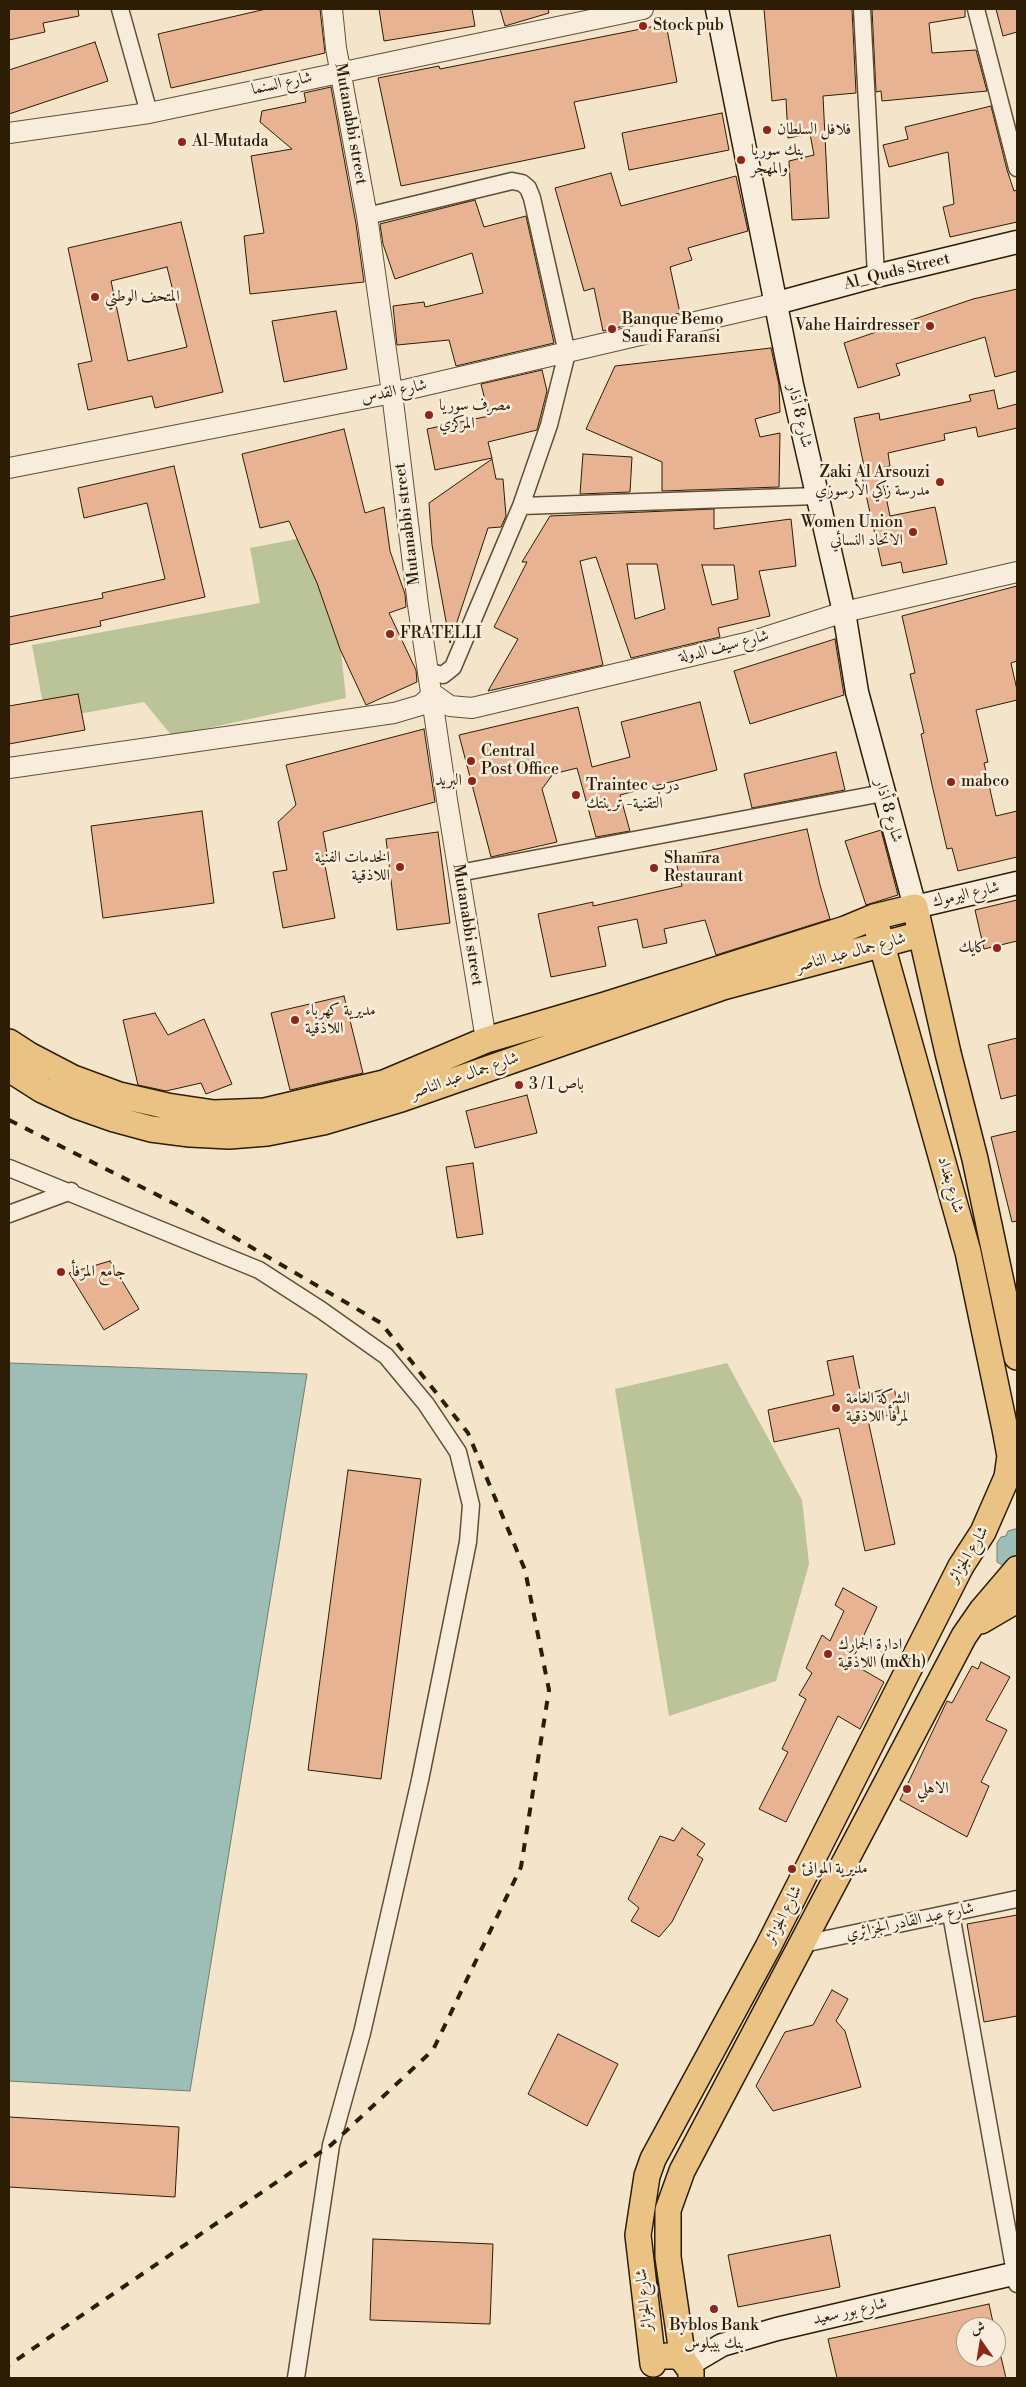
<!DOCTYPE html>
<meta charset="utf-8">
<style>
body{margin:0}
#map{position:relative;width:1026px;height:2387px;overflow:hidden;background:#f4e4c9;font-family:"Libre Bodoni",Amiri,serif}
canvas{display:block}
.frame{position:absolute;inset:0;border:10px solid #2d1d04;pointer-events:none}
.north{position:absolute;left:956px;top:2317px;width:50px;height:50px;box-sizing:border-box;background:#f8eddc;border:1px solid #a79a86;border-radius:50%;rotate:347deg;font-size:14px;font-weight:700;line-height:20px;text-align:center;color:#2d1d04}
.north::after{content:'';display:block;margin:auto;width:18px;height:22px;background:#8f2418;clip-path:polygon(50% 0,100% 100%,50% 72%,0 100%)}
</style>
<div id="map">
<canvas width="1026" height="2387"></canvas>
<div class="frame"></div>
<div class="north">ش</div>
</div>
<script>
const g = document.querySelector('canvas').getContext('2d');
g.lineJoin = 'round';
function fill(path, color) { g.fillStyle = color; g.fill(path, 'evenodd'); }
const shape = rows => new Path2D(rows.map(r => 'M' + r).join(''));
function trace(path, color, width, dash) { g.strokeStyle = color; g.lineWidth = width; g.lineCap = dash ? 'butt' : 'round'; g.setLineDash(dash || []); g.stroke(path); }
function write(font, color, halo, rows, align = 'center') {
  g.font = font + ' "Libre Bodoni",Amiri,serif'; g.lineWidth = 5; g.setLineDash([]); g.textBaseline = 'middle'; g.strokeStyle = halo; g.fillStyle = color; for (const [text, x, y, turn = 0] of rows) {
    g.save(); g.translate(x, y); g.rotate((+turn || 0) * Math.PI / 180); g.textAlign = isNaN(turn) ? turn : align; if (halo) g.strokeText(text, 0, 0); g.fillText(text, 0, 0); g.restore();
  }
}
const green = shape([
 [328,533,346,698,172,736,144,702,46,720,32,645,260,603,250,548],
 [727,1363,802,1500,809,1564,776,1681,669,1716,615,1389]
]);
const water = shape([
 [9,1363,307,1374,190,2091,9,2081,9,1363],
 [1015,1529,1017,1530,1017,1559,1004,1566,997,1562,997,1543,1001,1537,1006,1536,1008,1531,1015,1529]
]);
const building = shape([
 [9,9,78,9,79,16,43,23,45,32,9,40,9,9],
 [266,9,320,9,325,53,171,88,158,34,266,9],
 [379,9,472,9,475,26,384,41,379,9],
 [500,9,548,9,549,13,505,26,500,9],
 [764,9,852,9,856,93,823,96,829,218,792,220,789,161,814,155,810,134,788,138,786,99,772,101,764,9],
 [872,9,965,9,965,17,929,23,932,53,976,50,987,91,882,101,881,91,876,92,872,9],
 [996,9,1017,9,1017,32,1003,36,996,9],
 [666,24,677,82,574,102,585,148,401,186,378,78,439,66,440,69,666,24],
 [95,42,108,81,9,114,9,70,95,42],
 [331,87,356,224,364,282,250,294,244,236,264,233,251,156,292,149,260,122,262,111,306,102,304,93,331,87],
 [991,106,1007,170,1014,191,1017,190,1017,222,950,237,943,207,954,204,948,152,889,167,883,145,908,139,905,127,991,106],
 [722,113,729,150,629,170,622,133,722,113],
 [611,173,621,206,736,176,748,231,688,248,692,260,670,267,680,313,603,331,594,288,584,291,555,188,611,173],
 [475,200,484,227,526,216,554,343,456,366,449,340,397,345,393,306,424,302,425,307,483,293,472,253,395,279,383,244,380,224,475,200],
 [181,222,223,392,155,408,152,396,88,410,78,364,92,361,68,248,181,222],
 [167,267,187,347,128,361,111,281,167,267],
 [1017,289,1017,371,995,377,985,337,896,364,900,375,858,388,844,343,973,299,1017,289],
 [336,311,347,369,284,382,272,321,336,311],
 [771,348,779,385,780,412,755,419,760,437,780,433,779,487,662,491,662,462,586,429,615,366,771,348],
 [542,370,547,391,537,430,488,442,492,458,435,470,427,429,489,416,481,384,542,370],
 [994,390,998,409,1017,404,1017,428,978,437,976,427,944,434,945,440,888,453,890,466,880,468,890,516,935,507,947,564,903,573,901,562,882,566,862,477,866,476,854,418,879,413,880,420,971,401,969,395,994,390],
 [344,429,365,513,384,507,390,551,405,594,406,607,389,613,416,670,417,682,366,705,340,649,317,583,289,521,260,528,242,454,344,429],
 [583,454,632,457,630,492,580,494,583,454],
 [492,459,496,479,503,479,506,516,501,527,488,528,450,643,432,545,429,503,492,459],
 [174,466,205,597,100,621,101,626,9,645,9,617,103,598,102,593,165,579,147,503,84,518,78,488,174,466],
 [714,509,714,529,791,519,796,566,759,571,770,616,718,628,720,637,631,658,596,557,580,561,603,665,488,691,518,639,494,627,527,562,522,562,550,516,714,509],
 [627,564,657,564,665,609,635,619,627,564],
 [702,565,734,565,738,599,712,605,702,565],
 [1017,586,1017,661,1011,663,1017,690,1017,700,976,710,988,762,984,763,996,816,1017,811,1017,857,958,871,952,848,947,849,932,785,921,734,924,733,910,674,915,673,902,616,1017,586],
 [835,639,844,695,750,724,734,671,835,639],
 [78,694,85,730,9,744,9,706,78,694],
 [700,702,717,770,620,795,630,831,596,837,577,768,553,774,542,789,557,842,491,857,459,735,578,707,592,767,630,757,621,722,700,702],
 [424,729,435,802,323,832,327,854,323,855,335,918,283,928,273,872,287,870,278,822,296,805,286,765,424,729],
 [836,752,845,790,752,808,744,774,836,752],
 [202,811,214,903,103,918,91,826,202,811],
 [807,829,820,885,830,919,716,955,705,920,664,929,667,943,643,948,637,919,598,927,606,966,551,977,538,914,593,902,593,906,682,886,675,858,807,829],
 [881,830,898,895,866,905,845,841,881,830],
 [438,832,450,923,397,930,386,839,438,832],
 [1017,900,1017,941,984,949,975,910,1017,900],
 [344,996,363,1073,290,1090,271,1013,344,996],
 [155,1013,168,1035,204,1019,232,1084,206,1094,201,1083,166,1091,138,1085,123,1020,155,1013],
 [1017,1038,1017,1095,1001,1099,988,1045,1017,1038],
 [527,1095,537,1133,475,1148,466,1111,527,1095],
 [1017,1131,1017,1221,1012,1222,991,1137,1017,1131],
 [473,1163,483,1234,457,1238,446,1167,473,1163],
 [110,1261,139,1309,104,1330,69,1273,110,1261],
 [853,1356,861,1395,894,1387,899,1413,868,1420,895,1544,865,1551,839,1428,774,1442,768,1410,834,1395,827,1361,853,1356],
 [348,1470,421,1479,381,1779,308,1770,348,1470],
 [843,1588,877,1607,851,1663,884,1682,860,1729,838,1716,786,1822,759,1809,788,1752,782,1749,806,1699,799,1695,812,1673,806,1668,822,1635,830,1641,844,1611,835,1605,843,1588],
 [981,1662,1010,1677,986,1720,1007,1730,981,1782,989,1786,967,1837,900,1800,947,1701,952,1703,972,1666,978,1669,981,1662],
 [682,1828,705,1844,697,1855,703,1859,672,1922,659,1937,631,1921,639,1908,628,1899,660,1836,674,1841,682,1828],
 [1017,1915,1017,2016,984,2022,967,1924,1017,1915],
 [832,1990,848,1999,836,2021,845,2031,861,2087,773,2111,756,2086,785,2032,813,2025,832,1990],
 [558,2034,618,2064,587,2126,528,2094,558,2034],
 [9,2117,179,2127,175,2197,9,2187,9,2117],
 [830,2235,840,2287,738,2307,728,2255,830,2235],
 [373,2239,493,2244,490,2324,370,2320,373,2239],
 [989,2304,994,2327,966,2327,966,2357,1001,2357,1006,2378,837,2378,828,2339,989,2304]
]);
const minor = shape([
 [120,9,149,113],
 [862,9,876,276],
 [976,9,1017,168],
 [367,216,512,181,522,183,528,188,532,198,567,353,549,425,521,506,453,667,443,675,430,672],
 [521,506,817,496],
 [459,873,883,793],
 [9,1168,259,1270,321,1310,386,1356,426,1404,458,1452,471,1505,468,1542,420,1780,362,2033,331,2145,296,2378],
 [9,1214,71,1191],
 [951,1914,1017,2284],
 [803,1944,1017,1899]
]);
const tertiary = shape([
 [332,9,336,48,367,216,392,393,418,605,447,800,486,1040],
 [9,133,149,113,643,9],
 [9,468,392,393,777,303],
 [9,768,394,713,421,705,433,694,450,706,472,708,750,642,844,612,1017,572]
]);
const secondary = shape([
 [717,9,792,385,844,612,857,692,915,907,1017,883],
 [777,303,876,276,1017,242],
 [688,2365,722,2345,777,2329,1017,2273]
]);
const primary = shape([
 [9,1042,29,1055,73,1078,119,1095,167,1106,214,1113,265,1111,384,1083,486,1040,605,1005,845,929,874,917,915,907,948,1053,975,1159,1017,1357],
 [9,1069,42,1090,77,1106,114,1119,151,1129,190,1134,229,1136,267,1133,323,1122,401,1099,723,987,921,934],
 [981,1621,1017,1600],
 [667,2356,677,2356,683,2360,691,2371,691,2378],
 [683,2360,668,2257,668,2210,682,2171,964,1636,982,1610,1017,1569],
 [653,2364,638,2235,647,2176,653,2159,768,1947,961,1566,983,1532,1007,1477,1010,1456,1005,1429,968,1252,874,917]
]);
const rail = shape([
 [9,1120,191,1212,381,1323,468,1433,525,1570,549,1690,521,1867,433,2050,331,2145,9,2365]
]);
const markers = [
 [643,26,5,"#8f2418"],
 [767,130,5,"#8f2418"],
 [182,142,5,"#8f2418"],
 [741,160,5,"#8f2418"],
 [95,297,5,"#8f2418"],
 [930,326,5,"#8f2418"],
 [612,329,5,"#8f2418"],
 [429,415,5,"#8f2418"],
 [940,482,5,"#8f2418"],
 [913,532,5,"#8f2418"],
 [390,634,5,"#8f2418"],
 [471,761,5,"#8f2418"],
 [472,781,5,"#8f2418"],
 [951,782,5,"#8f2418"],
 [576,795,5,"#8f2418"],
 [400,867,5,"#8f2418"],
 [654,868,5,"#8f2418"],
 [997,948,5,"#8f2418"],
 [295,1020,5,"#8f2418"],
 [519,1085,5,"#8f2418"],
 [61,1272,5,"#8f2418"],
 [836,1408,5,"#8f2418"],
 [828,1654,5,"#8f2418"],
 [907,1789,5,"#8f2418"],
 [792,1869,5,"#8f2418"],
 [714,2309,5,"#8f2418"]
];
const poiNames = [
 ["Stock pub",653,26],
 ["فلافل السلطان",777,130],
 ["Al-Mutada",192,142],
 ["بنك سوريا",751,151],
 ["والمهجر",751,169],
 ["المتحف الوطني",105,297],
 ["Banque Bemo",622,320],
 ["Saudi Faransi",622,338],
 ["Vahe Hairdresser",920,326,"right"],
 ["مصرف سوريا",439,406],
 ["المركزي",439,424],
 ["Zaki Al Arsouzi",930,473,"right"],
 ["مدرسة زكي الأرسوزي",930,491,"right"],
 ["Women Union",903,523,"right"],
 ["الاتحاد النسائي",903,541,"right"],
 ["FRATELLI",400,634],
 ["Central",481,752],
 ["Post Office",481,770],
 ["البريد",462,781,"right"],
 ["mabco",961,782],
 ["Traintec درب",586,786],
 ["التقنية- ترينتك",586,804],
 ["الخدمات الفنية",390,858,"right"],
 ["اللاذقية",390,876,"right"],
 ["Shamra",664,859],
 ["Restaurant",664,877],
 ["كايك",987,948,"right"],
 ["مديرية كهرباء",305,1011],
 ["اللاذقية",305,1029],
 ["باص 1 / 3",529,1085],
 ["جامع المرفأ",71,1272],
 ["الشركة العامة",846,1399],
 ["لمرفأ اللاذقية",846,1417],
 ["ادارة الجمارك",838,1645],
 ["اللاذقية (m&h)",838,1663],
 ["الاهلي",917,1789],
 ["مديرية الموانئ",802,1869],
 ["Byblos Bank",714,2326,"center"],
 ["بنك بيبلوس",714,2344,"center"]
];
const streetNames = [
 ["شارع السنما",282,84,-12],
 ["Mutanabbi street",350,124,80],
 ["Al_Quds Street",897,272,-14],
 ["شارع القدس",394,392,-12],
 ["شارع 8 أذار",799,416,77],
 ["Mutanabbi street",408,524,-97],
 ["شارع سيف الدولة",724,647,-14],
 ["شارع 8 أذار",888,811,74],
 ["شارع اليرموك",966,895,-13],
 ["Mutanabbi street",467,925,81],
 ["شارع جمال عبد الناصر",851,953,-15],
 ["شارع جمال عبد الناصر",465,1076,-19],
 ["شارع بغداد",950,1185,74],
 ["شارع الجزائر",969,1555,-59],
 ["شارع الجزائر",784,1915,-63],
 ["شارع عبد القادر الجزائري",910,1922,-12],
 ["شارع الجزائر",645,2300,-96],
 ["شارع بور سعيد",850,2312,-13]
];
fill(green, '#bac498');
fill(water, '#9cbeb7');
trace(water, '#707e6f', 1);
fill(building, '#e8b392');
trace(building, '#2d1d04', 1);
trace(minor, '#5f4f35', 19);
trace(tertiary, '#5f4f35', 22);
trace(secondary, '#2d1d04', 25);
trace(primary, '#2d1d04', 28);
trace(minor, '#f8eddc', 16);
trace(tertiary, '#f8eddc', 20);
trace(secondary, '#f8eddc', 22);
trace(primary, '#eac284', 25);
trace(rail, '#2d1d04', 4, [9, 9]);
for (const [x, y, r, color] of markers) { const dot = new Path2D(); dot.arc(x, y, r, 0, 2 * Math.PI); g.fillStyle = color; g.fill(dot); trace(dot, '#f8eddc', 2); }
write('16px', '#2d1d04', '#f8eddc', poiNames, 'left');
write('16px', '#2d1d04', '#f8eddc', streetNames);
</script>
